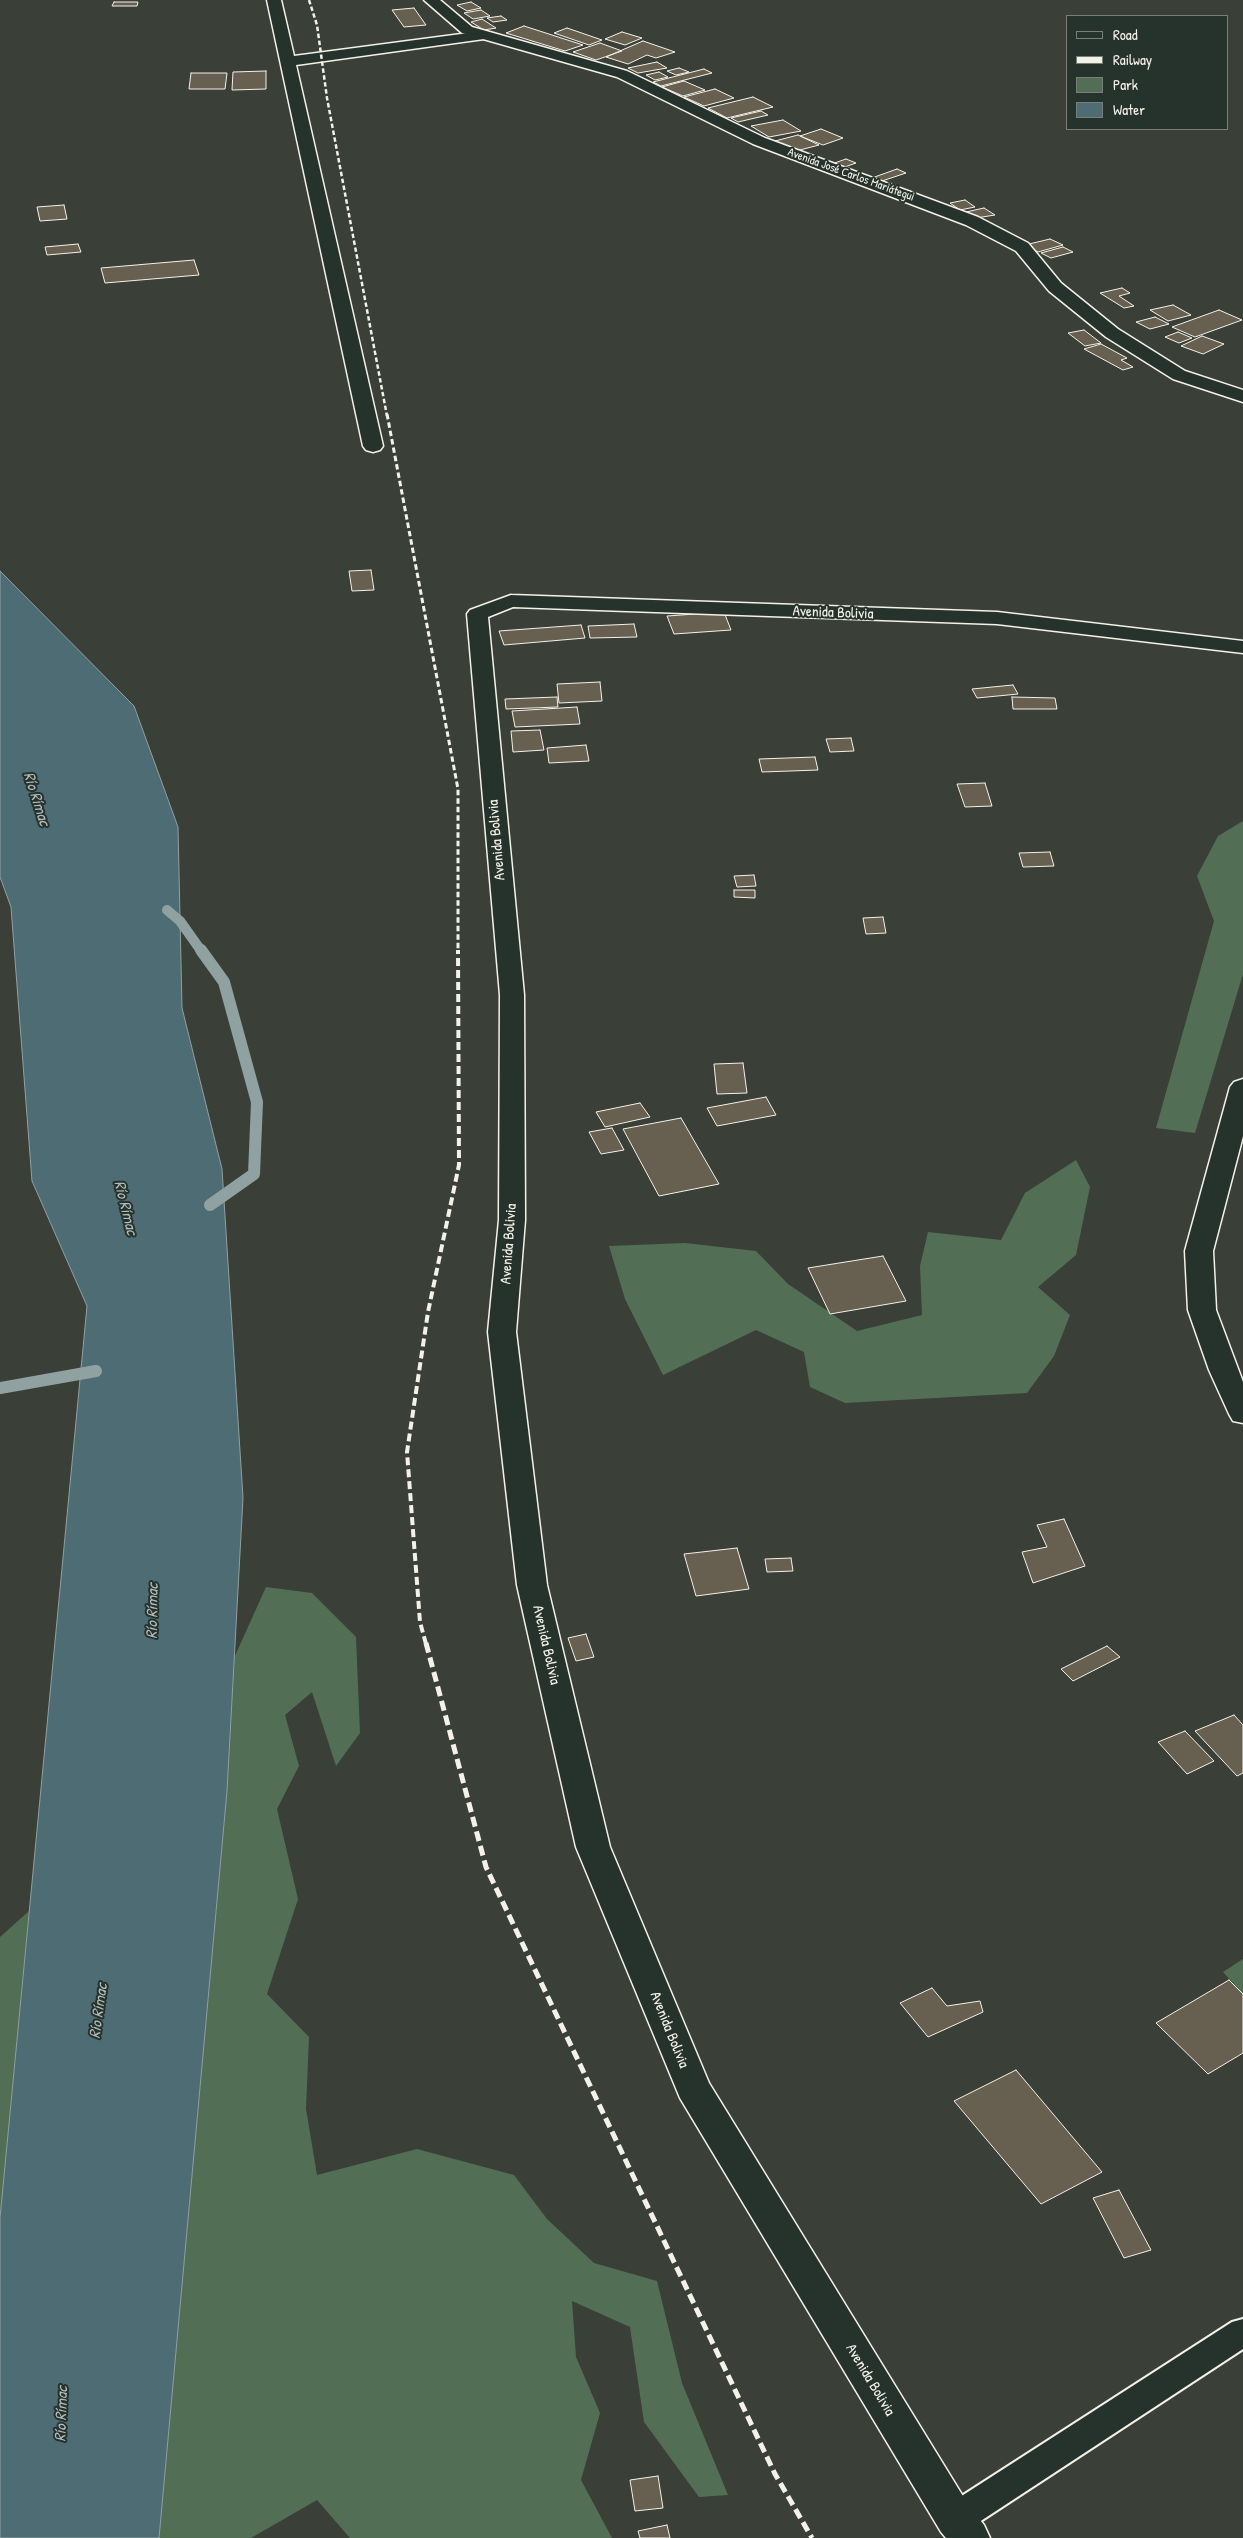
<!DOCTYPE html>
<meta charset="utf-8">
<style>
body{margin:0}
#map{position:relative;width:1243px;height:2538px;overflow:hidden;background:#3a4038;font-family:"Patrick Hand",sans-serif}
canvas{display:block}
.legend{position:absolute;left:1066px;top:15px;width:162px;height:115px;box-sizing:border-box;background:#26332d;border:1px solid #787f78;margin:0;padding:6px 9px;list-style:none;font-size:15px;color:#f4f1e8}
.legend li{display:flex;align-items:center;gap:10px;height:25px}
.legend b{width:25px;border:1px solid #787f78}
</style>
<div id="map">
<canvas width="1243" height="2538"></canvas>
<ul class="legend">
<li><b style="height:6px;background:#26332d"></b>Road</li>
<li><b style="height:6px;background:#f4f1e8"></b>Railway</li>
<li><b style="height:14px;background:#526e55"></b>Park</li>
<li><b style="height:14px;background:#4e6c74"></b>Water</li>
</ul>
</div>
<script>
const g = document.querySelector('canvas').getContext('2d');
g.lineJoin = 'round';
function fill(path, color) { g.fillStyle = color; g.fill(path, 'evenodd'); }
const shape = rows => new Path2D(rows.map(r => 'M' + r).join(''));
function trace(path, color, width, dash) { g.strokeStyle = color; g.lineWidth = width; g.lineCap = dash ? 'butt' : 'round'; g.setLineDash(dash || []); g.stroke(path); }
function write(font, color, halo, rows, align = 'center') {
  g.font = font + ' "Patrick Hand",sans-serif'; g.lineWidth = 4; g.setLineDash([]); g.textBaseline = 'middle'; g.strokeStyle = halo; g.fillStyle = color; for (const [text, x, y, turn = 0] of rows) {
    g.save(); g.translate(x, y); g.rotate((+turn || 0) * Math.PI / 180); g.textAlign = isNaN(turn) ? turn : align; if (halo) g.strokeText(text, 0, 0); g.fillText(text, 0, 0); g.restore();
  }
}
const green = shape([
 [1243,821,1243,974,1195,1133,1156,1128,1214,921,1197,876,1218,836],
 [1076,1160,1090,1187,1076,1255,1038,1287,1070,1315,1054,1356,1027,1393,845,1403,810,1387,804,1352,756,1330,663,1375,625,1299,609,1246,685,1243,756,1251,788,1284,857,1331,922,1315,920,1266,928,1232,1001,1240,1025,1193],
 [266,1587,312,1593,356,1637,360,1733,336,1766,312,1692,285,1715,299,1766,277,1809,298,1899,267,1994,309,2037,306,2109,317,2175,417,2149,514,2175,547,2219,594,2263,657,2281,682,2383,728,2495,699,2497,644,2422,630,2327,572,2301,576,2357,600,2413,581,2480,612,2538,350,2538,317,2500,251,2538,159,2538,227,1791,234,1658],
 [29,1911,0,2218,0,1937],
 [1243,1959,1243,1994,1223,1972]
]);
const water = shape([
 [0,571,134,706,178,827,182,1008,222,1169,243,1498,227,1791,159,2538,0,2538,0,2218,87,1306,32,1181,11,907,0,877,0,571]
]);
const streamFar1 = shape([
 [167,910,180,921,202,952]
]);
const stream = shape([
 [201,950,224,982,257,1102,254,1174,210,1205],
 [0,1388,96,1371]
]);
const building = shape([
 [114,2,138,2,137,6,112,6,114,2],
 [471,2,481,8,467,11,457,5,471,2],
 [414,8,426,25,404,27,392,10,414,8],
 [481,10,490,16,473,19,464,13,481,10],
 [501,16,507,20,493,22,487,18,501,16],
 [482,19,496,28,484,30,471,22,482,19],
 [524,26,583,45,565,51,506,33,524,26],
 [567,28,602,40,589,45,554,33,567,28],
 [622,32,642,38,625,45,605,39,622,32],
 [643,41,675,52,656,58,647,55,628,64,606,57,643,41],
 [600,43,622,51,596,60,573,52,600,43],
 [657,62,667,68,638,73,628,68,657,62],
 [679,68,689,72,676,75,667,71,679,68],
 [704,69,712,73,661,86,653,82,704,69],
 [266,71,266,89,232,90,233,72,266,71],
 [659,72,668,77,655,80,646,75,659,72],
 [191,73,227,73,225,89,189,89,191,73],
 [684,81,705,90,683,96,662,87,684,81],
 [715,89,734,98,704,106,684,97,715,89],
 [753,97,773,107,727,118,708,108,753,97],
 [761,111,768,115,738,122,731,118,761,111],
 [783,120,801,131,769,137,751,126,783,120],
 [821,129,843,138,823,145,800,136,821,129],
 [798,135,819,145,796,151,775,141,798,135],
 [846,159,856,163,839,169,829,165,846,159],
 [897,169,906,173,879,182,869,179,897,169],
 [965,200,975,207,960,210,950,203,965,200],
 [64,205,67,219,40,221,37,207,64,205],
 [984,208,995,215,976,218,966,212,984,208],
 [1050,239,1063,245,1038,252,1025,245,1050,239],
 [78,244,81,252,47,255,45,247,78,244],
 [1063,247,1073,252,1051,258,1041,253,1063,247],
 [194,260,199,275,105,283,101,268,194,260],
 [1122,288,1130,293,1119,296,1134,306,1124,308,1100,293,1122,288],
 [1173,305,1191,315,1168,321,1150,310,1173,305],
 [1219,310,1242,320,1195,337,1172,327,1219,310],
 [1155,317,1169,324,1150,329,1136,322,1155,317],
 [1084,330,1101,343,1085,346,1068,333,1084,330],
 [1178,332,1192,338,1179,343,1165,337,1178,332],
 [1202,336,1224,344,1203,354,1181,346,1202,336],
 [1101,344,1127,358,1121,360,1133,367,1123,370,1084,349,1101,344],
 [371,570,374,590,352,591,349,571,371,570],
 [724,612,731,630,674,634,667,616,724,612],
 [634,624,637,637,590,638,588,626,634,624],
 [581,625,585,638,504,645,499,631,581,625],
 [600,682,602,701,559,703,557,684,600,682],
 [1013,685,1018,694,977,698,972,689,1013,685],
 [557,697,558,707,506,709,505,699,557,697],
 [1012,697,1055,698,1057,709,1013,709,1012,697],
 [577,707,580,724,515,727,512,711,577,707],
 [540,730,544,750,513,752,511,731,540,730],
 [851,738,854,751,830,752,826,739,851,738],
 [586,745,589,761,549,763,547,748,586,745],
 [815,757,818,770,762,772,759,759,815,757],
 [985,783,992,806,965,807,957,784,985,783],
 [1050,852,1054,866,1023,867,1019,853,1050,852],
 [754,875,756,886,737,887,734,876,754,875],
 [734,890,755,890,755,898,734,897,734,890],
 [883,917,886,933,866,934,863,918,883,917],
 [743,1063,747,1093,717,1094,714,1064,743,1063],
 [766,1097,776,1115,717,1126,707,1108,766,1097],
 [640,1103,650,1117,605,1127,596,1112,640,1103],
 [681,1118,719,1184,659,1196,623,1129,681,1118],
 [612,1128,624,1150,601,1154,589,1132,612,1128],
 [883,1256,906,1301,830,1314,808,1268,883,1256],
 [1064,1519,1085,1566,1033,1583,1022,1552,1047,1547,1037,1525,1064,1519],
 [737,1548,749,1589,696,1596,684,1554,737,1548],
 [791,1558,793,1571,767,1572,765,1559,791,1558],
 [586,1634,594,1657,576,1661,568,1638,586,1634],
 [1107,1646,1120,1657,1073,1681,1061,1669,1107,1646],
 [1234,1715,1243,1725,1243,1773,1237,1776,1195,1731,1234,1715],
 [1185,1731,1214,1761,1187,1774,1158,1742,1185,1731],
 [1229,1980,1243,1994,1243,2053,1208,2074,1156,2023,1229,1980],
 [932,1988,947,2006,980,2001,983,2012,928,2037,900,2003,932,1988],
 [1016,2070,1102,2172,1041,2204,954,2101,1016,2070],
 [1119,2190,1151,2250,1124,2258,1093,2198,1119,2190],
 [658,2476,663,2508,635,2511,630,2480,658,2476],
 [667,2525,670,2538,640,2538,638,2531,667,2525]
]);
const service = shape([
 [1243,2319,1243,2349,967,2530,955,2534,943,2530,939,2519,943,2508,1232,2322,1243,2319]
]);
const minor = shape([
 [267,0,281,0,294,56,484,31,491,35,484,39,296,65,383,446,380,450,373,452,366,450,363,446,267,0],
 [511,595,997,612,1243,641,1243,653,997,624,513,607,488,617,524,995,525,1220,516,1332,547,1585,610,1847,709,2083,969,2506,984,2525,990,2538,946,2538,941,2532,680,2098,576,1847,517,1585,488,1332,499,1220,500,995,467,614,470,610,511,595]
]);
const tertiary = shape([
 [424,0,440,0,472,27,627,71,765,138,978,217,1028,243,1061,283,1118,329,1185,371,1243,390,1243,402,1173,379,1106,337,1049,291,1016,251,966,225,753,144,617,77,462,33,424,0],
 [1243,1079,1243,1136,1213,1251,1216,1310,1243,1382,1243,1423,1233,1421,1229,1414,1209,1370,1188,1310,1185,1251,1230,1087,1234,1082,1243,1079]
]);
const railFar3 = shape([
 [309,0,317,25,327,98,387,416]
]);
const railFar2 = shape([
 [387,414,458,789,458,952]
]);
const railFar1 = shape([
 [426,1644,420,1622,407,1452,428,1312,459,1165,458,950]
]);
const rail = shape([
 [426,1643,486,1867,775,2474,812,2538]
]);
const farStreetnames = [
 ["Avenida José Carlos Mariátegui",851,175,20]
];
const streetNames = [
 ["Avenida Bolivia",833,613,2],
 ["Avenida Bolivia",497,840,-95],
 ["Avenida Bolivia",509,1244,-86],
 ["Avenida Bolivia",546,1645,77],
 ["Avenida Bolivia",669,2030,68],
 ["Avenida Bolivia",870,2380,59]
];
const waterNames = [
 ["Río Rímac",36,799,72],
 ["Río Rímac",125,1208,76],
 ["Río Rímac",153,1611,-89],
 ["Río Rímac",99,2011,-82],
 ["Río Rímac",62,2414,-88]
];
fill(green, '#526e55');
fill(water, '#4e6c74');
trace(water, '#90a1a2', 1);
trace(streamFar1, '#90a1a2', 10);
trace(stream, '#90a1a2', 12);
fill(building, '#675f50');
trace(building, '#f4f1e8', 1);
trace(service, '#f4f1e8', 4);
trace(minor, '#f4f1e8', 3);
trace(tertiary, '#f4f1e8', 3);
fill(service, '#26332d');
fill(minor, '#26332d');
fill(tertiary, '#26332d');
trace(railFar3, '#f4f1e8', 2.5, [4.5, 2.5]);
trace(railFar2, '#f4f1e8', 3, [5.5, 3]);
trace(railFar1, '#f4f1e8', 4, [8, 4]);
trace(rail, '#f4f1e8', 5, [10, 5]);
write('12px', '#f4f1e8', '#26332d', farStreetnames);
write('15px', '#f4f1e8', '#26332d', streetNames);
write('italic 16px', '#b2bcba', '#26332d', waterNames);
</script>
